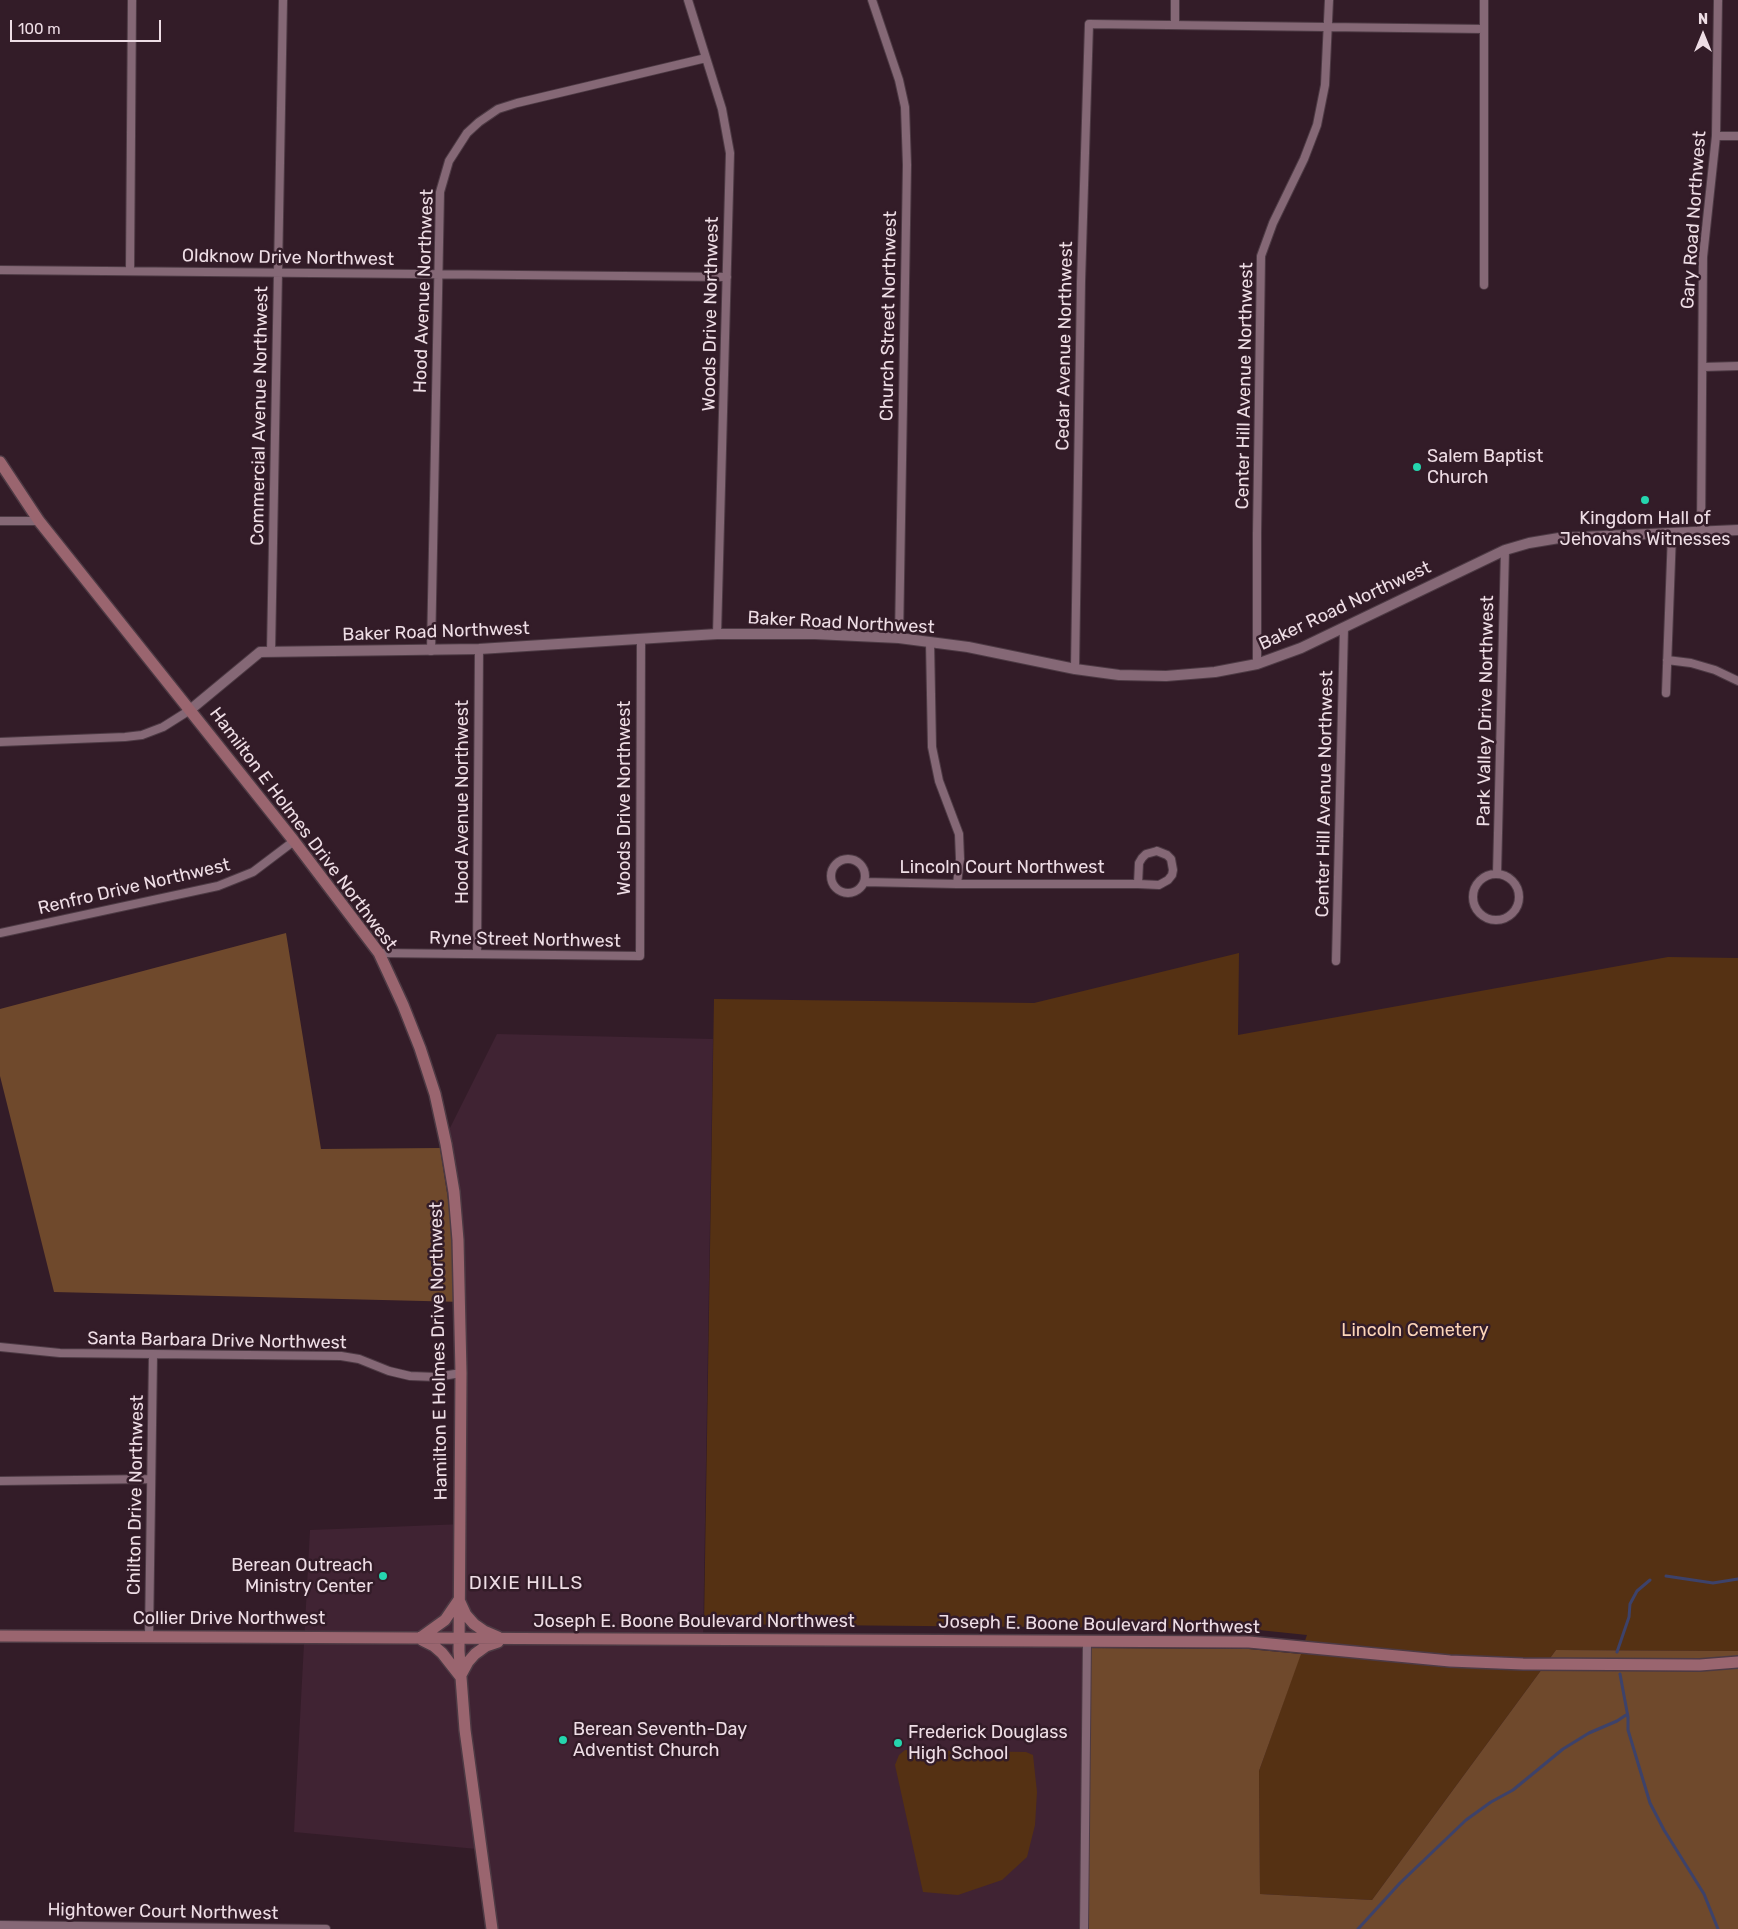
<!DOCTYPE html>
<style>
body{margin:0}
#map{position:relative;width:1738px;height:1929px;overflow:hidden;background:#331c28;font-family:Rubik,sans-serif}
canvas{display:block}
.north{position:absolute;left:1678px;top:10px;width:50px;height:50px;-webkit-text-stroke:4px #331c28;paint-order:stroke;rotate:0deg;font-size:14px;font-weight:700;line-height:20px;text-align:center;color:#eedde5}
.north::after{content:'';display:block;margin:auto;width:18px;height:22px;background:#eedde5;clip-path:polygon(50% 0,100% 100%,50% 72%,0 100%)}
.scale{position:absolute;left:10px;top:20px;width:151px;height:22px;box-sizing:border-box;border:2px solid #eedde5;border-top:0;padding-left:6px;font-size:15px;line-height:18px;white-space:nowrap;color:#eedde5;-webkit-text-stroke:4px #331c28;paint-order:stroke}
</style>
<div id="map">
<canvas width="1738" height="1929"></canvas>
<div class="north">N</div>
<div class="scale">100 m</div>
</div>
<script>
const g = document.querySelector('canvas').getContext('2d');
g.lineJoin = 'round';
function fill(path, color) { g.fillStyle = color; g.fill(path, 'evenodd'); }
const shape = rows => new Path2D(rows.map(r => 'M' + r).join(''));
function trace(path, color, width, dash) { g.strokeStyle = color; g.lineWidth = width; g.lineCap = dash ? 'butt' : 'round'; g.setLineDash(dash || []); g.stroke(path); }
function write(font, color, halo, rows, align = 'center') {
  g.font = font + ' Rubik,sans-serif'; g.lineWidth = 5; g.setLineDash([]); g.textBaseline = 'middle'; g.strokeStyle = halo; g.fillStyle = color; for (const [text, x, y, turn = 0] of rows) {
    g.save(); g.translate(x, y); g.rotate((+turn || 0) * Math.PI / 180); g.textAlign = isNaN(turn) ? turn : align; if (halo) g.strokeText(text, 0, 0); g.fillText(text, 0, 0); g.restore();
  }
}
const built = shape([
 [497,1034,713,1039,703,1643,1091,1648,1087,1929,489,1929,477,1849,294,1832,310,1530,464,1524,464,1302,440,1148]
]);
const green = shape([
 [1239,953,1238,1035,1668,957,1738,958,1738,1651,1556,1650,1372,1900,1260,1894,1259,1771,1307,1635,1249,1629,704,1624,714,999,1034,1003],
 [905,1750,1026,1752,1033,1755,1037,1792,1035,1825,1027,1857,1002,1880,958,1895,923,1892,895,1765,899,1755]
]);
const forest = shape([
 [286,933,321,1149,440,1148,464,1302,54,1292,0,1076,0,1009],
 [1091,1648,1249,1649,1301,1654,1259,1771,1260,1894,1372,1900,1556,1650,1738,1651,1738,1929,1087,1929]
]);
const stream = shape([
 [1666,1576,1713,1583,1738,1579],
 [1617,1652,1629,1617,1630,1604,1637,1591,1650,1580],
 [1620,1674,1628,1717,1628,1730,1650,1803,1664,1830,1704,1894,1718,1929],
 [1358,1929,1400,1883,1466,1820,1491,1802,1513,1790,1563,1749,1589,1733,1617,1721,1626,1715,1628,1717]
]);
const minor = shape([
 [688,0,722,109,730,153,717,634],
 [872,0,899,80,905,107,907,165,899,638],
 [1484,0,1484,285],
 [1175,25,1175,0],
 [1716,136,1738,136],
 [0,270,727,277],
 [130,271,132,0],
 [1703,367,1738,366],
 [0,521,39,521],
 [1701,533,1703,257,1716,136,1718,0],
 [930,642,932,747,939,781,959,834,960,859,957,884],
 [431,651,440,192,449,161,467,133,479,122,498,109,517,103,706,58],
 [271,652,283,0],
 [1667,660,1691,663,1715,670,1738,681],
 [1257,664,1257,534,1261,256,1273,223,1304,159,1317,125,1325,85,1329,0],
 [1075,669,1081,282,1089,24,1484,29],
 [1666,693,1672,533],
 [0,742,125,737,142,735,163,727,190,710],
 [1157,851,1167,855,1171,859,1173,870,1172,875,1168,880,1159,885,1138,884,1139,863,1142,858,1146,854,1157,851],
 '831 876a17 17 0 1 1 34 0a17 17 0 1 1-34 0Z',
 [1497,874,1505,550],
 '1473 897a23 23 0 1 1 46 0a23 23 0 1 1-46 0Z',
 [864,882,957,884,1138,884],
 [0,933,218,886,253,872,294,841],
 [379,953,640,956,641,639],
 [477,954,479,649],
 [1336,961,1344,627],
 [0,1347,60,1353,341,1356,359,1359,389,1371,410,1376,436,1377,461,1373],
 [0,1481,151,1479],
 [149,1636,153,1355],
 [0,1925,326,1929],
 [1084,1929,1087,1641]
]);
const tertiary = shape([
 [190,710,260,652,479,649,717,634,815,634,899,638,968,647,1075,669,1119,675,1166,676,1215,672,1257,664,1301,648,1505,550,1529,543,1559,538,1738,530]
]);
const secondary = shape([
 [0,462,39,521,294,841,379,953,403,1005,420,1048,435,1094,446,1144,454,1192,458,1240,461,1373,459,1651,465,1730,492,1929],
 [460,1602,466,1615,474,1624,484,1631,498,1637],
 [0,1636,1249,1642,1450,1661,1523,1664,1700,1665,1738,1662],
 [420,1638,445,1620,458,1601],
 [422,1640,434,1646,442,1653,460,1676],
 [461,1675,468,1662,475,1654,486,1646,498,1642]
]);
const markers = [
 [1417,467,5,"#25d5ae"],
 [1645,500,5,"#25d5ae"],
 [383,1576,5,"#25d5ae"],
 [563,1740,5,"#25d5ae"],
 [898,1743,5,"#25d5ae"]
];
const streetNames = [
 ["Gary Road Northwest",1694,220,-86],
 ["Oldknow Drive Northwest",288,258,1],
 ["Hood Avenue Northwest",424,291,-88],
 ["Woods Drive Northwest",711,314,-89],
 ["Church Street Northwest",889,316,-89],
 ["Cedar Avenue Northwest",1065,346,-89],
 ["Center Hill Avenue Northwest",1245,386,-89],
 ["Commercial Avenue Northwest",260,416,-89],
 ["Baker Road Northwest",1345,606,-25],
 ["Baker Road Northwest",841,623,3],
 ["Baker Road Northwest",436,632,-2],
 ["Park Valley Drive Northwest",1486,711,-89],
 ["Center Hill Avenue Northwest",1325,794,-89],
 ["Woods Drive Northwest",625,798,-90],
 ["Hood Avenue Northwest",463,802,-90],
 ["Hamilton E Holmes Drive Northwest",303,829,53],
 ["Lincoln Court Northwest",1002,868],
 ["Renfro Drive Northwest",134,887,-13],
 ["Ryne Street Northwest",525,940,1],
 ["Santa Barbara Drive Northwest",217,1341,1],
 ["Hamilton E Holmes Drive Northwest",439,1351,-91],
 ["Chilton Drive Northwest",136,1495,-89],
 ["Collier Drive Northwest",229,1619],
 ["Joseph E. Boone Boulevard Northwest",694,1622],
 ["Joseph E. Boone Boulevard Northwest",1099,1625,1],
 ["Hightower Court Northwest",163,1912,1]
];
const poiNames = [
 ["Salem Baptist",1427,457],
 ["Church",1427,478],
 ["Kingdom Hall of",1645,519,"center"],
 ["Jehovahs Witnesses",1645,540,"center"],
 ["Berean Outreach",373,1566,"right"],
 ["Ministry Center",373,1587,"right"],
 ["Berean Seventh-Day",573,1730],
 ["Adventist Church",573,1751],
 ["Frederick Douglass",908,1733],
 ["High School",908,1754]
];
const parkNames = [
 ["Lincoln Cemetery",1415,1331]
];
const neighbourhoodNames = [
 ["DIXIE HILLS",526,1584]
];
fill(built, '#402333');
fill(green, '#553113');
fill(forest, '#6f492c');
trace(stream, '#3d426a', 3);
trace(minor, '#4d3a44', 10);
trace(tertiary, '#4d3a44', 12);
trace(secondary, '#4d3a44', 14);
trace(minor, '#856876', 8);
trace(tertiary, '#856876', 10);
trace(secondary, '#9a656f', 11);
for (const [x, y, r, color] of markers) { const dot = new Path2D(); dot.arc(x, y, r, 0, 2 * Math.PI); g.fillStyle = color; g.fill(dot); trace(dot, '#331c28', 2); }
write('18px', '#eedde5', '#331c28', streetNames);
write('18px', '#eedde5', '#331c28', poiNames, 'left');
write('18px', '#fcd4b8', '#331c28', parkNames);
g.letterSpacing = '1px';
write('19px', '#eedde5', '#331c28', neighbourhoodNames);
g.letterSpacing = '0px';
</script>
